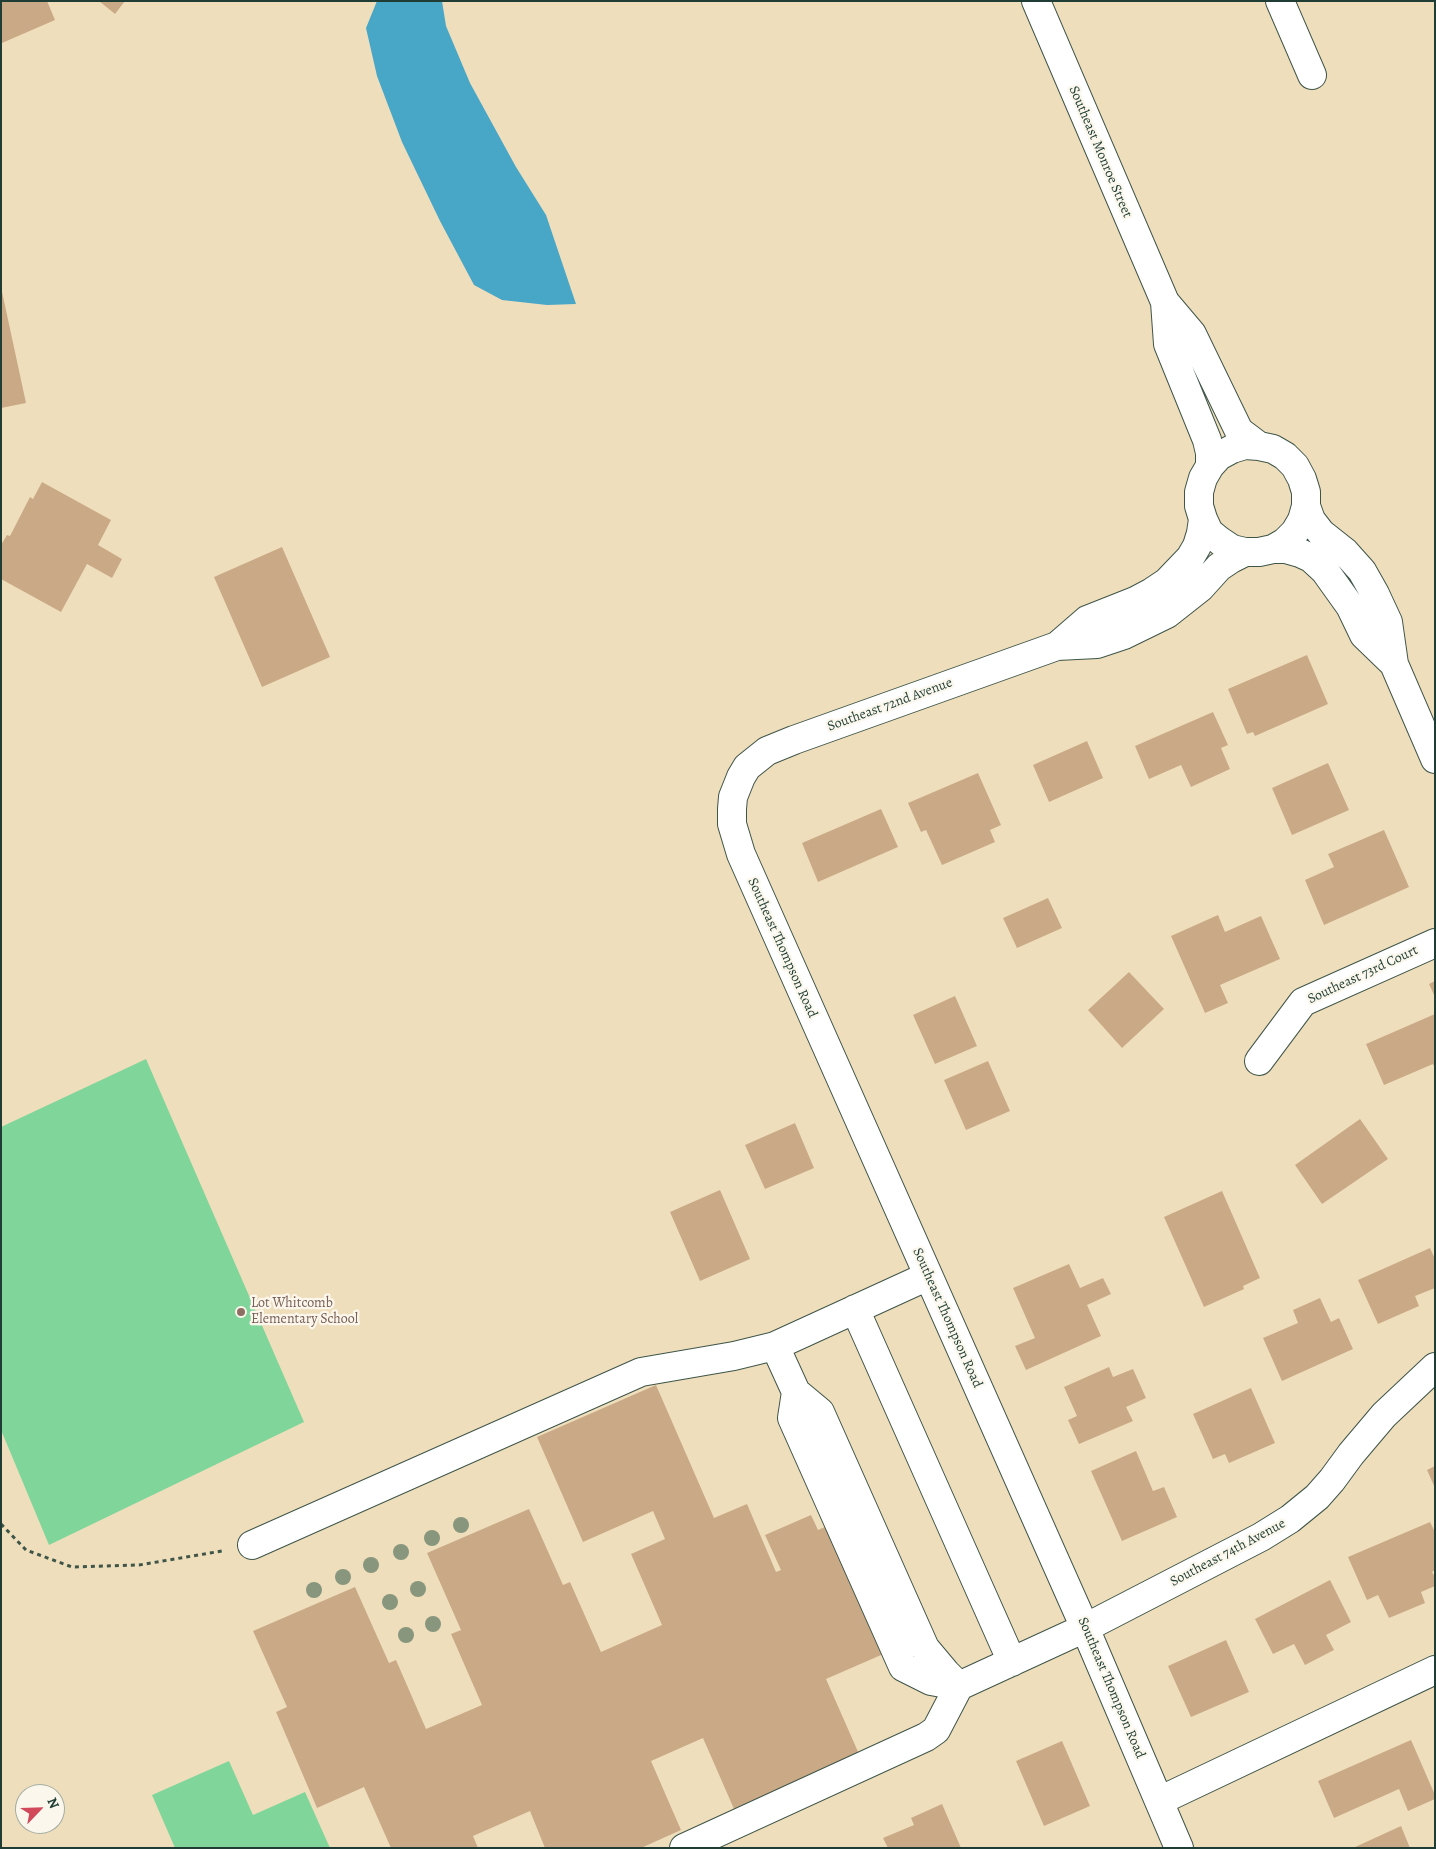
<!DOCTYPE html>
<style>
body{margin:0}
#map{position:relative;width:1436px;height:1849px;overflow:hidden;background:#efdebc;font-family:Alegreya,serif}
canvas{display:block}
.frame{position:absolute;inset:0;border:2px solid #1f3d34;pointer-events:none}
.north{position:absolute;left:15px;top:1784px;width:50px;height:50px;box-sizing:border-box;background:#fbf7ec;border:1px solid #a3ada2;border-radius:50%;rotate:66deg;font-size:14px;font-weight:700;line-height:20px;text-align:center;color:#1f3d34}
.north::after{content:'';display:block;margin:auto;width:18px;height:22px;background:#d1495b;clip-path:polygon(50% 0,100% 100%,50% 72%,0 100%)}
</style>
<div id="map">
<canvas width="1436" height="1849"></canvas>
<div class="frame"></div>
<div class="north">N</div>
</div>
<script>
const g = document.querySelector('canvas').getContext('2d');
g.lineJoin = 'round';
function fill(path, color) { g.fillStyle = color; g.fill(path, 'evenodd'); }
const shape = rows => new Path2D(rows.map(r => 'M' + r).join(''));
function trace(path, color, width, dash) { g.strokeStyle = color; g.lineWidth = width; g.lineCap = dash ? 'butt' : 'round'; g.setLineDash(dash || []); g.stroke(path); }
function write(font, color, halo, rows, align = 'center') {
  g.font = font + ' Alegreya,serif'; g.lineWidth = 4.5; g.setLineDash([]); g.textBaseline = 'middle'; g.strokeStyle = halo; g.fillStyle = color; for (const [text, x, y, turn = 0] of rows) {
    g.save(); g.translate(x, y); g.rotate((+turn || 0) * Math.PI / 180); g.textAlign = isNaN(turn) ? turn : align; if (halo) g.strokeText(text, 0, 0); g.fillText(text, 0, 0); g.restore();
  }
}
const green = shape([
 [146,1059,304,1422,49,1545,1,1430,1,1127],
 [229,1761,253,1815,305,1792,330,1848,175,1848,152,1795]
]);
const water = shape([
 [377,1,442,1,446,26,470,83,516,167,546,215,576,304,547,305,502,300,474,285,440,221,402,142,377,76,366,28]
]);
const building = shape([
 [1,1,47,1,55,20,2,43],
 [99,1,125,1,115,14],
 [1,287,26,403,1,408],
 [42,482,111,520,98,545,122,559,112,578,87,564,61,612,1,579,1,545,7,535,10,536,30,497,33,499],
 [282,547,330,657,262,687,214,577],
 [1307,655,1328,704,1255,736,1253,732,1247,734,1228,689],
 [1213,712,1228,745,1221,748,1230,769,1191,787,1181,765,1149,779,1135,746],
 [1087,741,1103,778,1049,802,1033,765],
 [1328,763,1349,810,1292,835,1272,788],
 [978,773,1001,825,990,830,995,842,942,865,926,830,921,832,908,803],
 [881,809,898,847,818,882,802,843],
 [1384,830,1409,887,1324,925,1305,880,1334,867,1328,854],
 [1048,898,1062,928,1017,948,1003,918],
 [1218,915,1225,932,1261,916,1280,959,1220,985,1228,1003,1205,1013,1171,936],
 [1129,972,1164,1009,1122,1048,1088,1010],
 [1435,981,1435,997,1429,984],
 [955,996,977,1046,935,1064,913,1015],
 [1435,1014,1435,1068,1433,1064,1384,1085,1366,1044],
 [988,1061,1010,1111,966,1130,944,1080],
 [1360,1119,1388,1159,1322,1204,1295,1165],
 [795,1123,814,1168,765,1189,745,1145],
 [720,1190,750,1259,700,1281,670,1212],
 [1222,1191,1260,1278,1243,1286,1244,1289,1204,1307,1164,1217],
 [1430,1248,1435,1259,1435,1288,1415,1296,1419,1306,1378,1324,1358,1280],
 [1069,1264,1080,1288,1103,1278,1111,1294,1087,1305,1101,1336,1026,1370,1015,1346,1035,1338,1013,1288],
 [1320,1298,1331,1322,1339,1318,1353,1349,1282,1381,1263,1338,1298,1323,1293,1310],
 [1109,1367,1113,1377,1133,1369,1146,1398,1126,1407,1133,1421,1079,1444,1068,1420,1077,1416,1064,1387],
 [656,1385,714,1518,747,1504,776,1572,781,1570,765,1535,811,1515,818,1530,832,1524,888,1652,826,1679,859,1754,734,1809,703,1738,651,1761,681,1830,641,1848,545,1848,530,1811,473,1836,478,1848,391,1848,364,1787,317,1808,276,1712,287,1707,253,1631,355,1587,389,1663,396,1660,426,1729,482,1705,451,1634,461,1630,427,1553,529,1509,563,1585,570,1582,601,1652,662,1625,631,1554,665,1539,653,1511,583,1542,537,1437],
 [1251,1388,1275,1443,1229,1463,1225,1454,1213,1459,1193,1414],
 [1136,1451,1153,1491,1164,1487,1177,1517,1122,1541,1091,1471],
 [1435,1466,1435,1488,1427,1470],
 [1430,1522,1435,1532,1435,1570,1432,1572,1435,1577,1435,1586,1421,1592,1425,1603,1389,1618,1378,1595,1367,1600,1348,1557],
 [1330,1580,1351,1622,1326,1635,1334,1650,1305,1665,1294,1644,1273,1654,1255,1619],
 [1226,1640,1249,1692,1191,1717,1168,1666],
 [1411,1740,1435,1795,1435,1799,1408,1811,1399,1789,1334,1818,1318,1781],
 [1062,1741,1090,1806,1044,1826,1016,1761],
 [942,1804,961,1848,888,1848,883,1838,914,1825,911,1818],
 [1401,1826,1410,1848,1353,1848]
]);
const path = shape([
 [1,1524,26,1550,72,1567,139,1565,222,1551]
]);
const minor = shape([
 [1036,1,1165,302,1192,334,1239,431,1259,446],
 [1280,1,1312,75],
 [1165,302,1168,344,1207,440,1210,453,1210,466],
 [1306,506,1311,520,1321,533,1345,552,1362,571,1375,594,1388,622,1394,664,1435,759],
 [1273,549,1286,549,1300,553,1311,558,1325,571,1350,606,1364,635,1394,664],
 [1057,646,1087,620,1135,601,1152,592,1167,582,1190,558,1197,546,1201,533,1203,519,1199,506,1199,492,1203,478,1210,466,1219,456,1232,449,1245,445,1259,446,1273,449,1285,456,1295,466,1302,479,1306,492,1306,506,1302,520,1295,532,1285,542,1273,549,1259,552,1245,552,1232,549,1220,541,1209,532,1203,519],
 [1259,1061,1303,1002,1435,943],
 [928,1276,775,1346,796,1392,792,1418,903,1667,931,1681,959,1686,1085,1628,1261,1537,1290,1519,1317,1497,1332,1480,1351,1454,1384,1415,1435,1367],
 [855,1309,1012,1662],
 [252,1545,641,1372,734,1356,775,1346],
 [1159,1801,1435,1670],
 [684,1848,926,1737,936,1730,959,1686,946,1673,925,1648,820,1412,796,1392],
 [1179,1848,1085,1628,741,854,732,824,732,809,733,797,741,777,747,767,767,751,794,740,1057,646,1097,644,1124,635,1167,614,1200,588,1219,567,1231,559,1245,552]
]);
const trees = [
 [461,1525],
 [432,1538],
 [401,1552],
 [371,1565],
 [343,1577],
 [418,1589],
 [314,1590],
 [390,1602],
 [433,1624],
 [406,1635]
];
const markers = [
 [241,1312,5,"#8d6e63"]
];
const streetNames = [
 ["Southeast Monroe Street",1100,152,67],
 ["Southeast 72nd Avenue",890,705,-20],
 ["Southeast Thompson Road",782,948,66],
 ["Southeast 73rd Court",1363,975,-25],
 ["Southeast Thompson Road",947,1318,66],
 ["Southeast 74th Avenue",1228,1553,-28],
 ["Southeast Thompson Road",1111,1688,67]
];
const educationNames = [
 ["Lot Whitcomb",251,1304],
 ["Elementary School",251,1320]
];
fill(green, '#80d69a');
fill(water, '#48a6c7');
fill(building, '#caaa86');
trace(minor, '#3e5548', 30);
trace(path, '#3e5548', 3, [4, 4]);
trace(minor, '#fff', 28);
g.fillStyle = '#87967c';
for (const [x, y] of trees) { g.beginPath(); g.arc(x, y, 8, 0, 2 * Math.PI); g.fill(); }
for (const [x, y, r, color] of markers) { const dot = new Path2D(); dot.arc(x, y, r, 0, 2 * Math.PI); g.fillStyle = color; g.fill(dot); trace(dot, '#fbf7ec', 2); }
write('14px', '#1f3d34', '#fbf7ec', streetNames);
write('14px', '#785e54', '#fbf7ec', educationNames, 'left');
</script>
